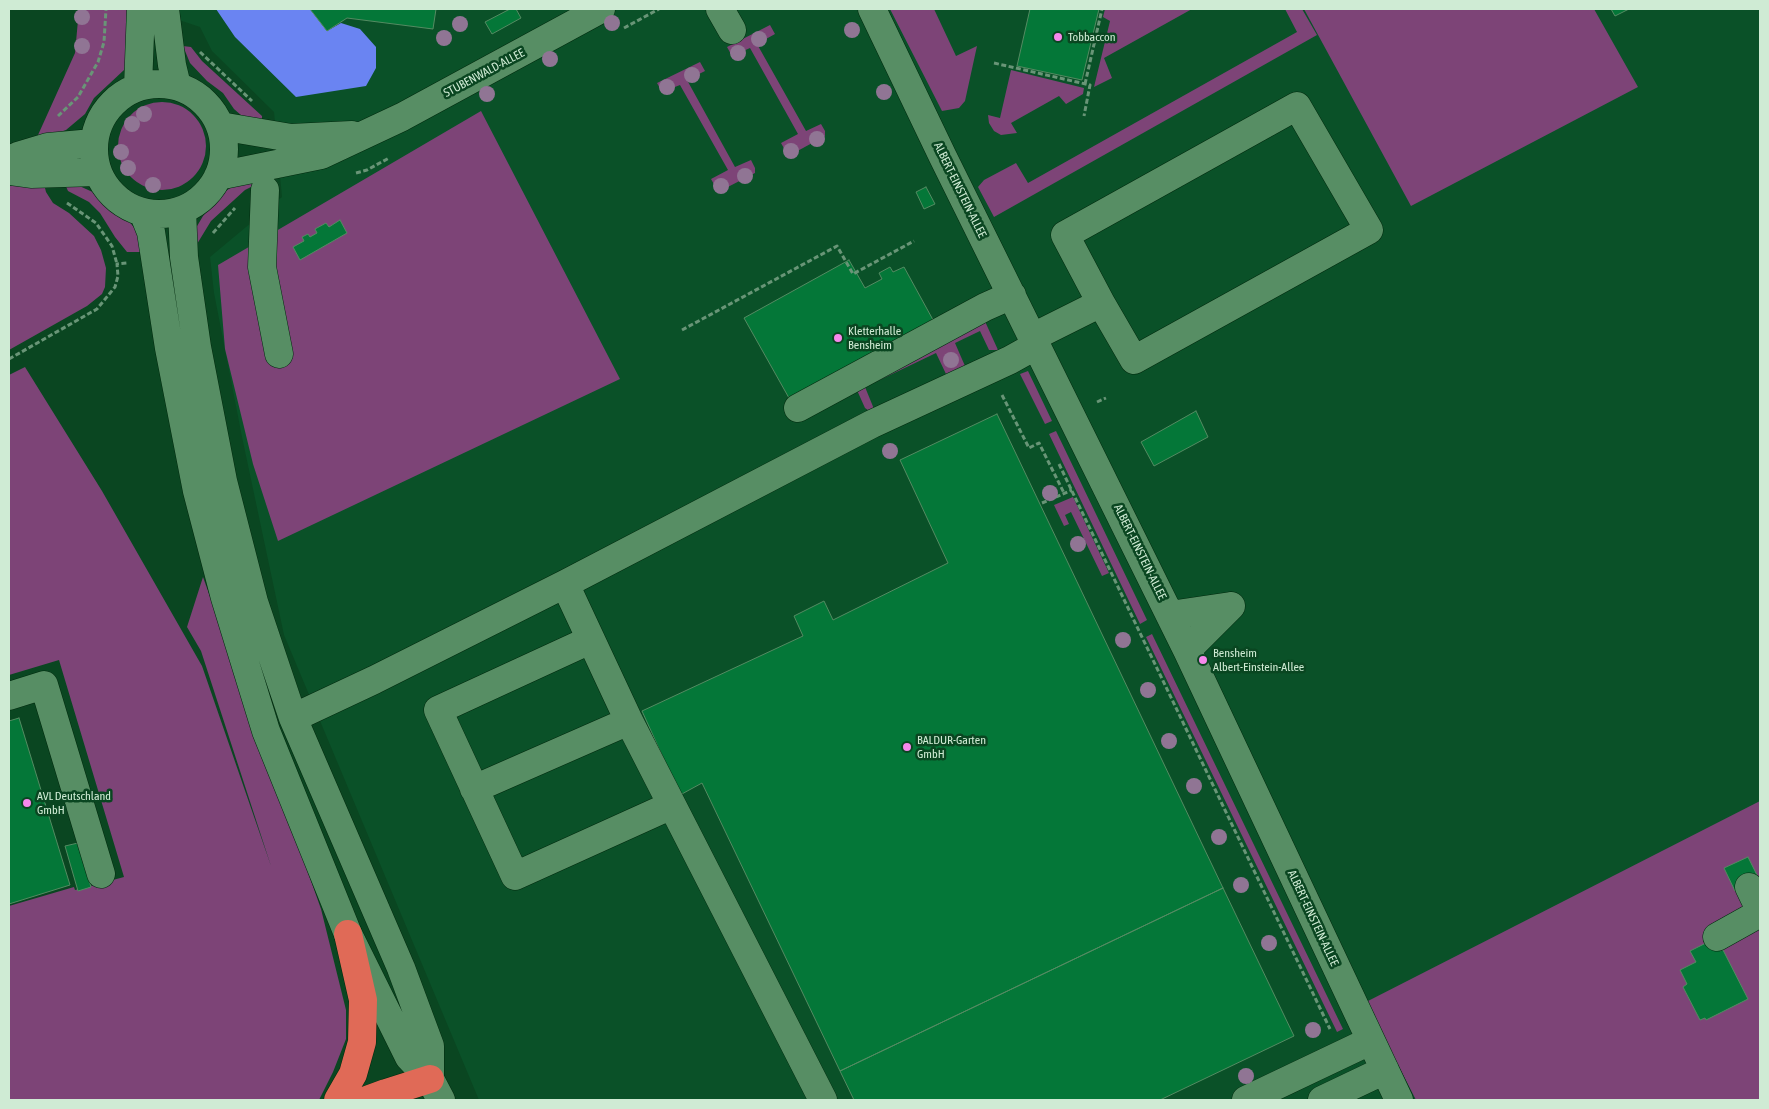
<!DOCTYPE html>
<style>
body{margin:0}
#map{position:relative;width:1769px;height:1109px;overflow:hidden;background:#0a4621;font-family:"Asap Condensed",sans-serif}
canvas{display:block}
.frame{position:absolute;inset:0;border:10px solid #cfebd4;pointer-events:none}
</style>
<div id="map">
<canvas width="1769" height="1109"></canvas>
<div class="frame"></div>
</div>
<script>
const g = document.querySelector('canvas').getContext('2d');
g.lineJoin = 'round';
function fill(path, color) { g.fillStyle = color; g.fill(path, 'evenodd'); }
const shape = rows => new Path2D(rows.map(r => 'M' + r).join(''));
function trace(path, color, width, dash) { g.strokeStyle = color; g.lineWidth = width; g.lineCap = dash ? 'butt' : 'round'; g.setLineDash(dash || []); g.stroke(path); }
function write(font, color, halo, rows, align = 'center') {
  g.font = font + ' "Asap Condensed",sans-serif'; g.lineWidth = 5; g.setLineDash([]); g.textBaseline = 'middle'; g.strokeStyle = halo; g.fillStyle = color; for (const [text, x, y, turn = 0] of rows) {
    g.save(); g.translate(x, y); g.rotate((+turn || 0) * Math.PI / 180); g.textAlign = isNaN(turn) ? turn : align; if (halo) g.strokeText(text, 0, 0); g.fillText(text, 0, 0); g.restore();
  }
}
const built = shape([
 [178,9,1760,9,1760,1100,479,1100,284,635,242,437,214,293,210,257,282,197,274,112,212,51,200,27,179,20]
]);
const green = shape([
 [79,9,133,9,130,52,124,70,94,98,85,114,66,130,51,135,38,135,75,53],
 [890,9,934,9,956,56,977,46,965,101,959,108,942,111],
 [1105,9,1192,9,1104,58,1112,78,1094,87,1110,21,1103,17],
 [1285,9,1302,9,1317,35,994,217,978,187,984,180,1016,163,1028,183,1297,32],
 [1304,9,1594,9,1638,87,1411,206],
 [770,25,775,34,757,44,806,131,821,124,825,131,825,136,792,154,786,152,781,143,798,134,750,48,732,56,727,47],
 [183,46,191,47,202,61,262,116,262,123,242,116,234,109,223,93,207,81,190,63],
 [700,62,705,71,687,80,735,167,751,160,755,168,755,173,722,190,716,188,711,179,728,170,680,85,662,92,657,83],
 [1011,70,1084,88,1083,94,1066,104,1059,96,1011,123,1017,133,1001,135,994,131,989,123,988,115,1000,118],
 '118 146a44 44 0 1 1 88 0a44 44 0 1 1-88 0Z',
 [481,111,620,379,278,541,253,464,225,349,218,265],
 [260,176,253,186,245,190,211,221,197,244,193,233,203,216,222,194,234,185],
 [64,182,75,184,97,194,112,209,128,220,136,230,144,252,127,252,115,237,100,213,89,202,68,191],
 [44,184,46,192,53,203,69,213,94,236,101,250,106,268,105,287,102,294,87,306,9,350,9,186],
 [983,317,998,350,989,350,980,331,955,343,965,366,946,374,936,353,865,387,874,409,868,410,865,408,856,388],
 [25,367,102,491,202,666,271,866,201,651,187,627,203,577,321,909,346,1010,346,1039,333,1072,319,1100,9,1100,9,906,74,887,75,890,124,877,59,660,9,675,9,375],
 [1028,371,1052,421,1045,424,1020,374],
 [1056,431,1147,620,1140,624,1049,434],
 [1073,497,1109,573,1102,576,1071,512,1065,515,1069,524,1064,526,1054,505],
 [1152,634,1343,1029,1337,1032,1146,637],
 [1760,801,1760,1100,1416,1100,1366,1002]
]);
const water = shape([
 [216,9,310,9,327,31,341,23,360,29,376,47,376,68,366,86,296,97,235,37]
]);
const building = shape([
 [310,9,436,9,433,29,347,18,327,31,310,9],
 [510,9,516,9,521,18,492,34,485,22,510,9],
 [1030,9,1099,9,1082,80,1017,66,1030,9],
 [1611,9,1629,9,1615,16,1611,9],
 [926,187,935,204,924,209,916,192,926,187],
 [340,220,347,233,300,260,293,247,304,241,302,237,308,234,310,237,317,233,315,229,326,223,329,227,340,220],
 [849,260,865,288,882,279,879,273,890,267,893,272,904,267,938,329,886,357,881,348,789,398,744,318,849,260],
 [1196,411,1208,437,1154,466,1141,442,1196,411],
 [997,414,1223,888,840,1071,702,783,680,795,642,711,803,636,794,616,824,601,833,620,948,563,900,460,997,414],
 [19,718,70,885,9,904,9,721,19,718],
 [78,843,91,887,78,891,65,846,78,843],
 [1748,857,1759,879,1735,891,1724,868,1748,857],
 [1223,888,1294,1036,1160,1100,854,1100,840,1071,1223,888],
 [1714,939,1720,951,1723,950,1748,999,1706,1020,1705,1018,1700,1020,1683,987,1687,984,1680,970,1696,962,1690,951,1714,939]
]);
const path = shape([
 [624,28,659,9],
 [200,52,252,101],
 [994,63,1090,85,1084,116],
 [1085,84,1102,9],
 [58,116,78,97,98,62,104,42,106,9],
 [356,173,367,170,389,158],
 [67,203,96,223,112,246,117,264],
 [213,233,235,208],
 [682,330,837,246,853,274,914,241],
 [9,359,97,309,115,287,118,276,117,264,127,263],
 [1002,395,1029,448,1039,443,1064,493],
 [1097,402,1106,398],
 [1059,464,1330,1029],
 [1042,503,1072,490]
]);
const minor = shape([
 [165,9,172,65,177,86],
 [720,9,732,30],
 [872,9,942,155,1187,650,1399,1100],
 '94 149a65 65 0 1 1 130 0a65 65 0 1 1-130 0Z',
 [138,87,141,9],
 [220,126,291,138,352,135],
 [9,160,18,156,48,147,93,143],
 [9,171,31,174,97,172],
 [218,176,321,155,402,117,601,9],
 [265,190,262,267,279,354],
 [182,210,184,257,197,347,223,481,254,602,293,718,401,968,430,1046,430,1079],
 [143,212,151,232,169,348,197,491,225,598,266,731,348,934,409,1057,430,1079,441,1100],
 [1033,337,1101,303,1065,235,1297,106,1369,230,1134,360,1101,303],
 [798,408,985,307,1012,295],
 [565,584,629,721,672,805,515,876,438,710,590,640],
 [1170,615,1231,606],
 [1187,650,1231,606],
 [9,696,44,685,101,874],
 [293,718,374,680,565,584,872,424,1010,360,1037,345],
 [474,789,629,721],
 [672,805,823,1100],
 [1749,887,1760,910],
 [1717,937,1760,913],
 [1246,1100,1370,1041],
 [1322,1100,1385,1070]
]);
const highway = shape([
 [338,1100,353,1074,362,1042,363,1000,348,934],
 [367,1100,386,1093,430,1079]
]);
const trees = [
 [82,17],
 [612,23],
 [460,24],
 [852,30],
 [444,38],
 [759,39],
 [82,46],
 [738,53],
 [550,59],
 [692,75],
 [667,87],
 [884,92],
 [487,94],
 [144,114],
 [132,124],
 [817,139],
 [791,151],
 [121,152],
 [128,168],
 [745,176],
 [153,185],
 [721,186],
 [951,360],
 [890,451],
 [1050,493],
 [1078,544],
 [1123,640],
 [1148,690],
 [1169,741],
 [1194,786],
 [1219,837],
 [1241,885],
 [1269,943],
 [1313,1030],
 [1246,1076]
];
const markers = [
 [1058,37,5,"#f788ec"],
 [838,338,5,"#f788ec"],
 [1203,660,5,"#f788ec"],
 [907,747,5,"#f788ec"],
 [27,803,5,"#f788ec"]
];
const poiNames = [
 ["Tobbaccon",1068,37],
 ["Kletterhalle",848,331],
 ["Bensheim",848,345],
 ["Bensheim",1213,653],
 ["Albert-Einstein-Allee",1213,667],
 ["BALDUR-Garten",917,740],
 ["GmbH",917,754],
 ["AVL Deutschland",37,796],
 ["GmbH",37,810]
];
const streetNames = [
 ["STUBENWALD-ALLEE",484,73,-28],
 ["ALBERT-EINSTEIN-ALLEE",960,190,64],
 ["ALBERT-EINSTEIN-ALLEE",1140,552,64],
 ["ALBERT-EINSTEIN-ALLEE",1313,918,65]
];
fill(built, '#0a5128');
fill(green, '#7d4477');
fill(water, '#6a84f2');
fill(building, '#047738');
trace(building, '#548b62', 1);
trace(minor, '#002a0e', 29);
trace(highway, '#002a0e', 29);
trace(path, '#699577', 3, [5, 2.5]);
trace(minor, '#578e64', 28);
trace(highway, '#e06a57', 28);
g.fillStyle = '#907594';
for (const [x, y] of trees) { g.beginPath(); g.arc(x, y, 8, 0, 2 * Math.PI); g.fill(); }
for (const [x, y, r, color] of markers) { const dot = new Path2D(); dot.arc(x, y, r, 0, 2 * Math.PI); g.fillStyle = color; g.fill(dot); trace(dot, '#0a4621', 2); }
write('12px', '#cfebd4', '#0a4621', poiNames, 'left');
write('12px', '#cfebd4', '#0a4621', streetNames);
</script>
